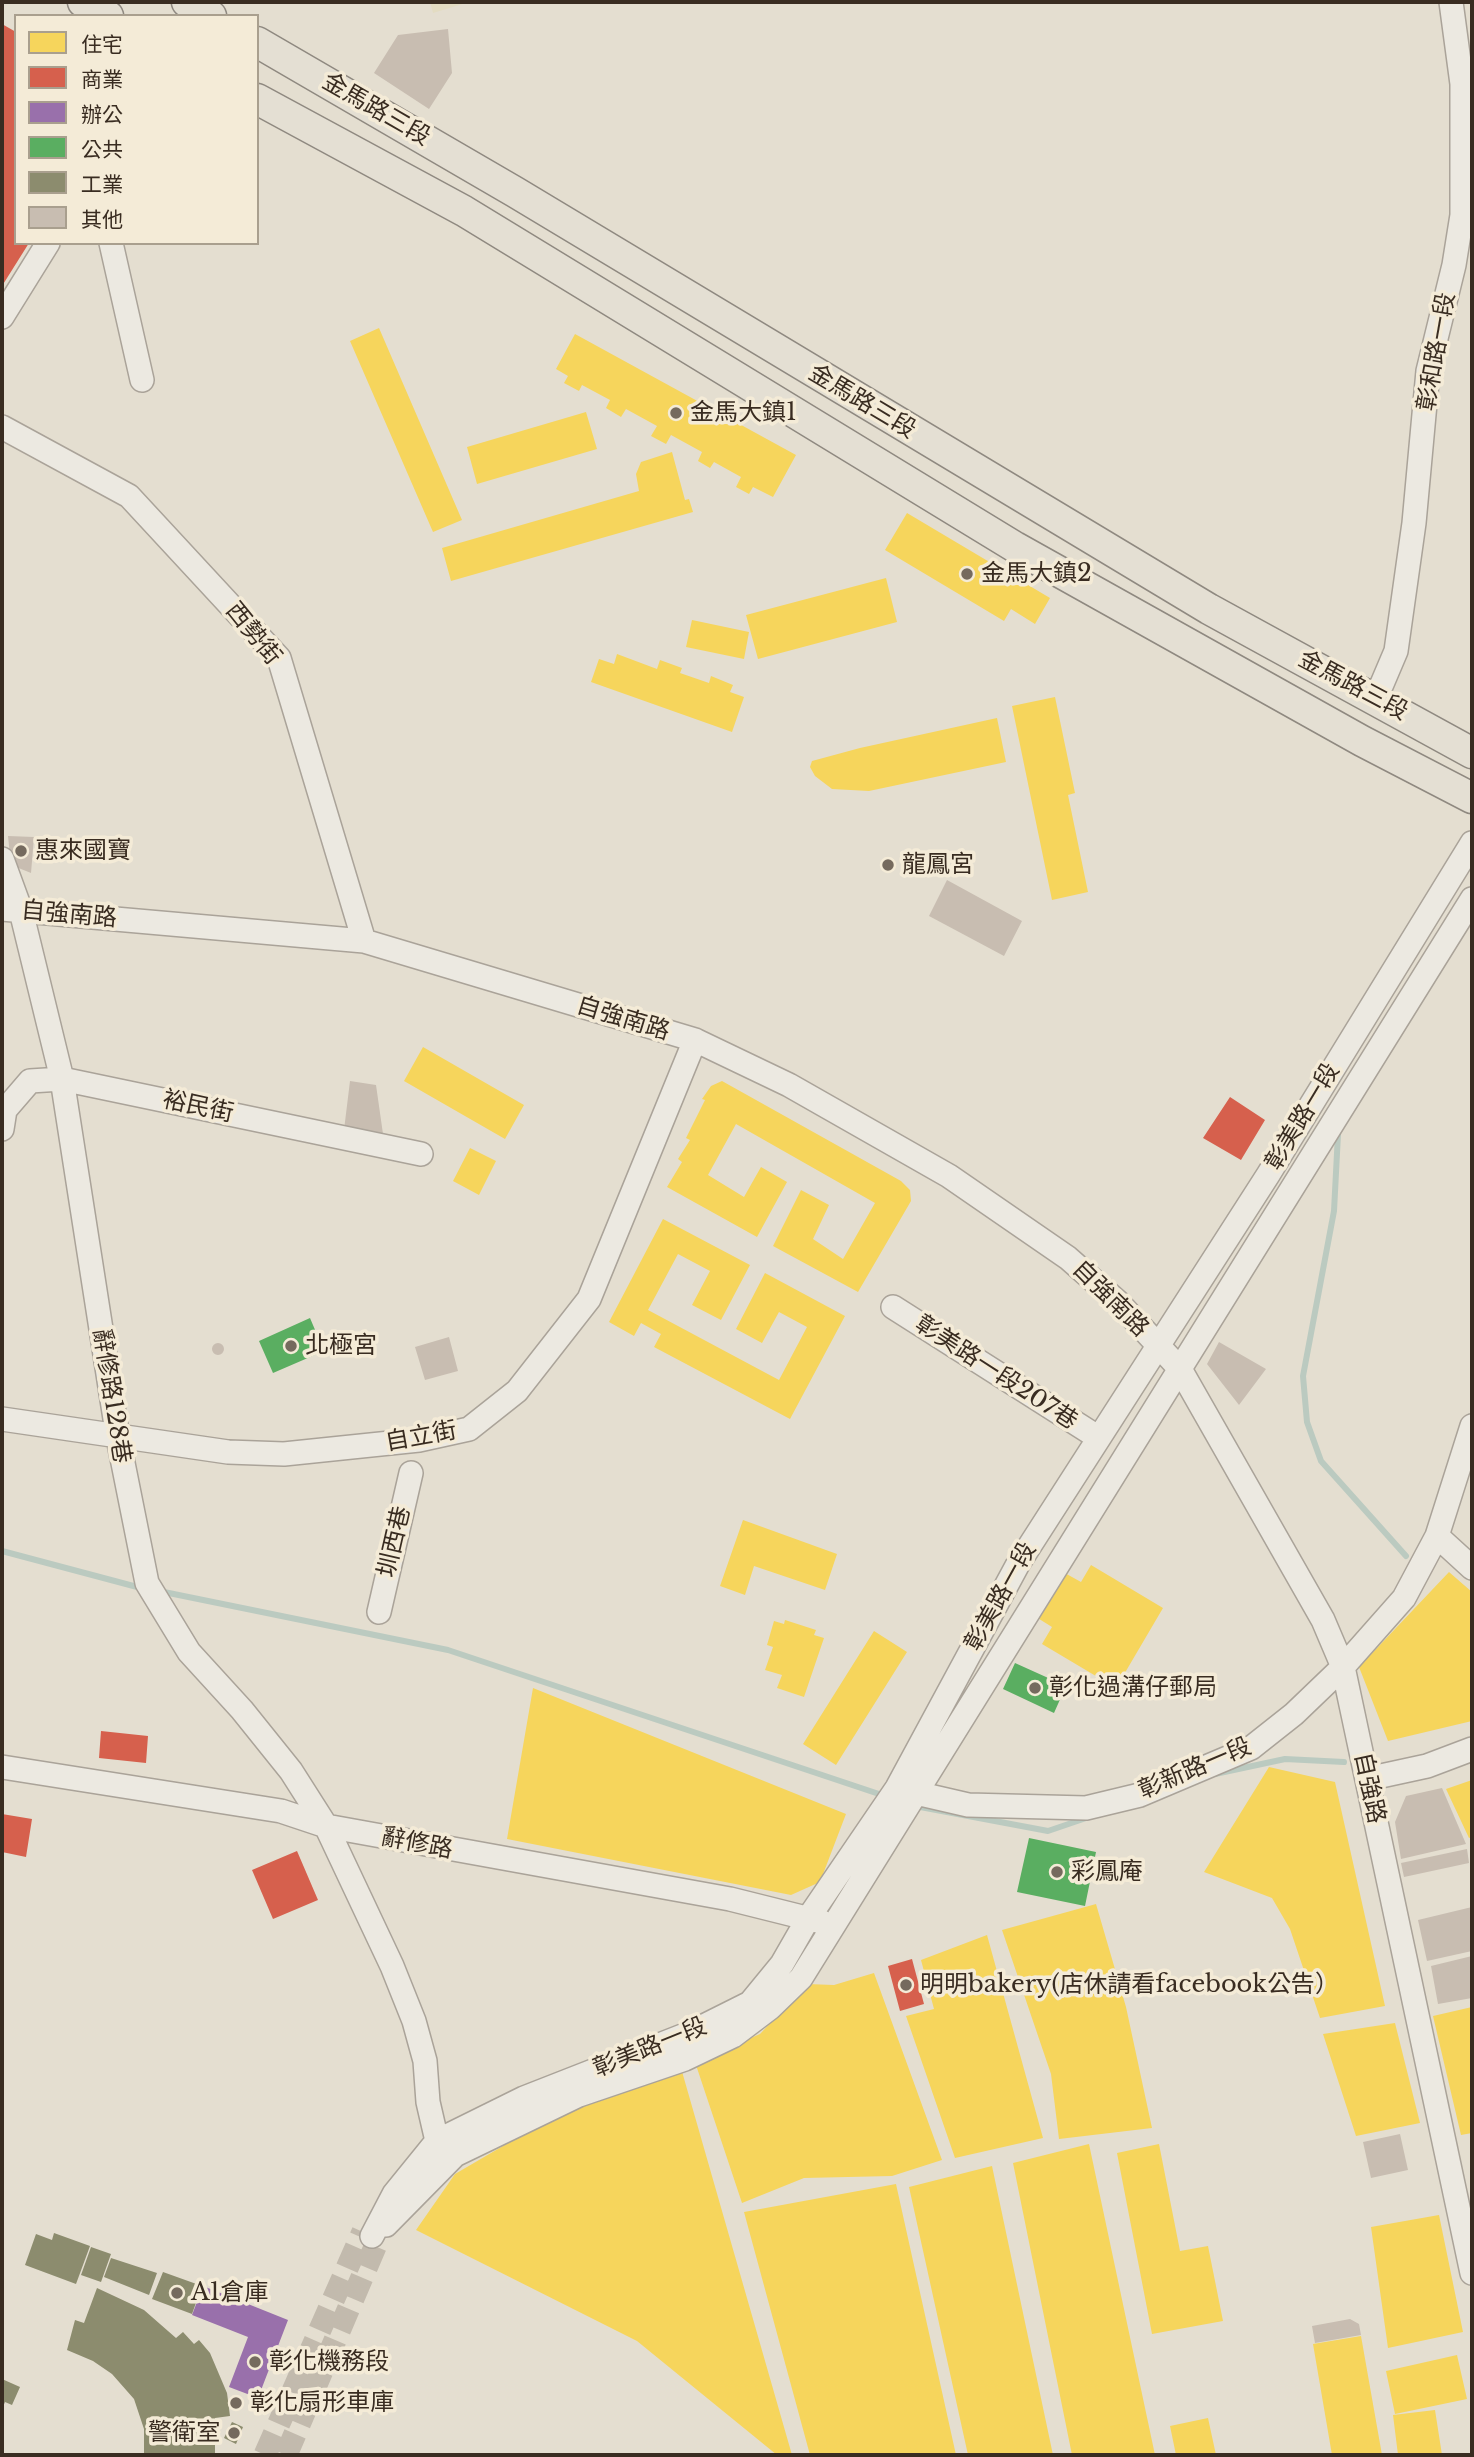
<!DOCTYPE html>
<meta charset="utf-8">
<style>
body{margin:0}
#map{position:relative;width:1474px;height:2457px;overflow:hidden;background:#e4ded0;font-family:"Libre Baskerville","Noto Sans TC",serif}
canvas{display:block}
.frame{position:absolute;inset:0;border:4px solid #392c21;pointer-events:none}
.legend{position:absolute;left:14px;top:14px;width:245px;height:231px;box-sizing:border-box;background:#f4ebd7;border:2px solid #a99f8e;margin:0;padding:9px 12px;list-style:none;font-size:21px;color:#392c21}
.legend li{display:flex;align-items:center;gap:14px;height:35px}
.legend b{width:35px;border:2px solid #a99f8e}
</style>
<div id="map">
<canvas width="1474" height="2457"></canvas>
<div class="frame"></div>
<ul class="legend">
<li><b style="height:19px;background:#f6d55c"></b>住宅</li>
<li><b style="height:19px;background:#d6604d"></b>商業</li>
<li><b style="height:19px;background:#9970ab"></b>辦公</li>
<li><b style="height:19px;background:#5aae61"></b>公共</li>
<li><b style="height:19px;background:#8c8c6e"></b>工業</li>
<li><b style="height:19px;background:#c8bdb1"></b>其他</li>
</ul>
</div>
<script>
const g = document.querySelector('canvas').getContext('2d');
g.lineJoin = 'round';
function fill(path, color) { g.fillStyle = color; g.fill(path, 'evenodd'); }
const shape = rows => new Path2D(rows.map(r => 'M' + r).join(''));
function trace(path, color, width, dash) { g.strokeStyle = color; g.lineWidth = width; g.lineCap = dash ? 'butt' : 'round'; g.setLineDash(dash || []); g.stroke(path); }
function write(font, color, halo, rows, align = 'center') {
  g.font = font + ' "Libre Baskerville","Noto Sans TC",serif'; g.lineWidth = 7; g.setLineDash([]); g.textBaseline = 'middle'; g.strokeStyle = halo; g.fillStyle = color; for (const [text, x, y, turn = 0] of rows) {
    g.save(); g.translate(x, y); g.rotate((+turn || 0) * Math.PI / 180); g.textAlign = isNaN(turn) ? turn : align; if (halo) g.strokeText(text, 0, 0); g.fillText(text, 0, 0); g.restore();
  }
}
const farmland = shape([
 [430,2,469,2,433,13]
]);
const homes = shape([
 [379,328,462,520,433,532,350,341],
 [575,334,796,455,773,497,753,487,749,494,736,487,741,477,714,462,710,468,698,461,702,452,671,435,666,444,651,436,657,426,626,409,621,417,606,408,610,400,582,385,579,391,564,383,568,376,556,369],
 [586,412,597,449,477,484,467,447],
 [672,452,685,500,689,499,693,512,451,581,442,548,639,491,636,474,641,462],
 [907,513,1050,598,1035,624,1011,609,1004,621,885,550],
 [886,578,897,622,758,659,746,615],
 [692,620,749,632,744,659,686,647],
 [617,654,657,669,660,660,682,668,680,673,709,683,711,676,733,685,730,692,744,697,732,732,591,682,599,659,614,664],
 [1055,697,1075,793,1068,795,1088,892,1052,900,1012,706],
 [997,718,1006,762,869,791,832,789,815,776,810,767,812,761,860,748],
 [423,1047,524,1105,505,1139,404,1081],
 [722,1081,901,1181,910,1190,911,1201,858,1292,773,1246,801,1190,829,1205,813,1239,843,1259,875,1203,736,1124,708,1175,744,1197,761,1167,787,1182,757,1237,667,1187,682,1162,678,1159,690,1140,686,1138,705,1100,702,1099,711,1086],
 [470,1148,496,1161,479,1195,453,1181],
 [663,1219,750,1265,721,1320,692,1305,710,1271,678,1254,648,1310,779,1380,807,1327,779,1312,762,1343,736,1329,765,1273,845,1316,790,1419,654,1347,661,1334,641,1323,634,1336,609,1322],
 [743,1520,837,1554,825,1590,754,1566,745,1595,720,1586],
 [1091,1565,1163,1608,1116,1688,1042,1644,1052,1627,1036,1617,1063,1572,1081,1582],
 [1449,1572,1472,1592,1472,1721,1388,1741,1359,1667],
 [785,1620,816,1630,814,1635,824,1638,804,1697,777,1688,782,1675,765,1670,773,1647,767,1645,774,1621,784,1624],
 [874,1631,907,1652,836,1765,803,1744],
 [533,1688,846,1814,820,1882,791,1895,507,1839],
 [1269,1767,1335,1782,1385,2006,1320,2018,1290,1929,1272,1898,1204,1872],
 [1472,1780,1472,1837,1469,1838,1446,1789],
 [1096,1904,1126,2007,1152,2128,1059,2139,1051,2074,1002,1930],
 [987,1935,1043,2138,955,2158,906,2016,934,2009,921,1960],
 [874,1973,942,2160,892,2176,804,2178,742,2203,695,2062,760,2034,807,1984,834,1985],
 [1472,2007,1472,2133,1461,2135,1433,2016],
 [1395,2023,1420,2123,1356,2136,1323,2034],
 [681,2068,792,2455,777,2455,637,2341,416,2230,455,2174,551,2118],
 [1089,2144,1155,2455,1072,2455,1013,2163],
 [1159,2144,1180,2251,1208,2246,1223,2321,1152,2334,1117,2153],
 [992,2166,1053,2455,968,2455,909,2187],
 [896,2184,956,2455,810,2455,744,2212],
 [1439,2215,1463,2332,1388,2348,1371,2227],
 [1361,2336,1382,2455,1332,2455,1313,2344],
 [1457,2355,1467,2399,1395,2414,1386,2371],
 [1435,2410,1442,2455,1398,2455,1393,2415],
 [1208,2418,1216,2455,1176,2455,1170,2426]
]);
const shops = shape([
 [2,24,16,32,16,243,29,243,2,286],
 [1230,1097,1265,1120,1241,1160,1203,1138],
 [101,1731,148,1736,146,1763,99,1758],
 [2,1814,32,1819,26,1857,2,1852],
 [297,1851,318,1900,273,1919,252,1870],
 [912,1959,924,2004,900,2011,888,1966]
]);
const offices = shape([
 [203,2286,288,2320,258,2398,229,2387,248,2337,192,2315]
]);
const public = shape([
 [310,1318,324,1351,273,1373,259,1341],
 [1015,1663,1066,1686,1054,1713,1003,1689],
 [1029,1838,1096,1852,1085,1906,1017,1892]
]);
const industry = shape([
 [54,2233,90,2246,76,2284,25,2265,36,2234,52,2240],
 [91,2247,111,2254,101,2282,81,2275],
 [111,2258,157,2273,149,2295,104,2277],
 [163,2272,202,2286,192,2314,152,2299],
 [97,2288,144,2310,176,2338,183,2332,194,2344,199,2340,210,2353,227,2393,230,2416,215,2418,215,2455,144,2455,144,2429,134,2399,112,2374,93,2361,67,2350,75,2320,84,2323],
 [2,2379,20,2387,12,2405,5,2402,2,2409],
 [232,2422,243,2427,236,2444,224,2438]
]);
const stream = shape([
 [1338,1134,1334,1211,1303,1376,1307,1422,1321,1461,1406,1556],
 [2,1551,141,1588],
 [159,1591,448,1650,885,1796],
 [1215,1774,1285,1759,1344,1762],
 [915,1806,1048,1831,1089,1817]
]);
const building = shape([
 [448,29,452,73,429,109,374,73,398,35],
 [8,836,34,837,31,873,11,865],
 [947,880,1022,921,1004,956,929,916],
 [350,1081,376,1085,383,1134,344,1130],
 [449,1337,458,1371,425,1380,415,1347],
 [1219,1342,1266,1369,1239,1405,1207,1364],
 '212 1349a6 6 0 1 1 12 0a6 6 0 1 1-12 0Z',
 [1442,1788,1466,1844,1401,1859,1395,1822,1406,1796],
 [1467,1849,1469,1863,1404,1877,1401,1863],
 [1472,1907,1472,1951,1427,1961,1418,1920],
 [1472,1956,1472,1998,1438,2004,1431,1966],
 [1400,2134,1408,2170,1371,2178,1363,2142],
 [1350,2319,1359,2324,1361,2335,1315,2343,1312,2326]
]);
const minorTunnel = shape([
 [265,2455,363,2232],
 [286,2455,378,2240]
]);
const minor = shape([
 [111,243,142,380],
 [2,317,48,243],
 [2,427,129,496,279,658,364,941],
 [1376,698,1396,651,1414,523,1428,371,1454,265,1462,215,1462,84,1451,2],
 [2,859,21,911,62,1079,118,1438,147,1583,189,1652,242,1710,291,1771,326,1826,392,1966,414,2021,425,2061,428,2102,437,2141,447,2149],
 [2,909,364,941,695,1040,789,1085,949,1176,1068,1258,1119,1303,1180,1369,1323,1620,1343,1667,1472,2273],
 [2,1129,5,1110,30,1081,62,1079,421,1154],
 [893,1307,1099,1438],
 [2,1419,228,1452,284,1454,419,1440,469,1429,517,1391,589,1299,695,1040],
 [1437,1536,1472,1568],
 [379,1612,411,1473],
 [2,1767,281,1811,326,1826,730,1899,822,1922],
 [1367,1779,1427,1766,1472,1749],
 [903,1790,968,1805,1086,1808,1140,1795,1251,1748,1294,1714,1343,1667,1404,1598,1437,1536,1472,1426],
 [386,2225,455,2155,579,2095,685,2059,733,2036,770,2008,801,1978,1472,899],
 [372,2236,394,2194,437,2141,524,2098,690,2033,750,2003,782,1964,809,1917,897,1788,1018,1564,1268,1175,1472,843]
]);
const major = shape([
 [83,2,108,16],
 [187,2,211,16],
 [257,42,515,192,1209,609,1472,753],
 [257,99,464,211,1015,547,1362,741,1472,798]
]);
const markers = [
 [676,413,7,"#756a5e"],
 [967,574,7,"#756a5e"],
 [21,851,7,"#756a5e"],
 [888,865,7,"#756a5e"],
 [291,1346,7,"#756a5e"],
 [1035,1688,7,"#756a5e"],
 [1057,1872,7,"#756a5e"],
 [906,1985,7,"#756a5e"],
 [177,2293,7,"#756a5e"],
 [255,2362,7,"#756a5e"],
 [236,2403,7,"#756a5e"],
 [234,2433,7,"#756a5e"]
];
const streetNames = [
 ["金馬路三段",376,110,30],
 ["彰和路一段",1437,352,-80],
 ["金馬路三段",862,402,31],
 ["西勢街",253,634,51],
 ["金馬路三段",1353,686,28],
 ["自強南路",69,915,5],
 ["自強南路",623,1019,17],
 ["裕民街",198,1107,12],
 ["彰美路一段",1303,1117,-59],
 ["自強南路",1110,1299,45],
 ["彰美路一段207巷",996,1373,33],
 ["辭修路128巷",111,1396,81],
 ["自立街",421,1437,-10],
 ["圳西巷",395,1542,-77],
 ["彰美路一段",1001,1597,-61],
 ["彰新路一段",1195,1769,-23],
 ["自強路",1369,1788,78],
 ["辭修路",417,1844,11],
 ["彰美路一段",650,2048,-22]
];
const poiNames = [
 ["金馬大鎮1",690,413],
 ["金馬大鎮2",981,574],
 ["惠來國寶",35,851],
 ["龍鳳宮",902,865],
 ["北極宮",305,1346],
 ["彰化過溝仔郵局",1049,1688],
 ["彩鳳庵",1071,1872],
 ["明明bakery(店休請看facebook公告）",920,1985],
 ["A1倉庫",191,2293],
 ["彰化機務段",269,2362],
 ["彰化扇形車庫",250,2403],
 ["警衛室",220,2433,"right"]
];
fill(farmland, '#e3dcc2');
fill(homes, '#f6d55c');
fill(shops, '#d6604d');
fill(offices, '#9970ab');
fill(public, '#5aae61');
fill(industry, '#8c8c6e');
trace(stream, '#bbcac0', 6);
fill(building, '#c8bdb1');
trace(minorTunnel, '#c2baad', 23, [23, 11]);
trace(minor, '#aaa399', 26);
trace(major, '#8f8980', 33);
trace(minor, '#ece9e1', 23);
trace(major, '#e4dfd3', 30);
for (const [x, y, r, color] of markers) { const dot = new Path2D(); dot.arc(x, y, r, 0, 2 * Math.PI); g.fillStyle = color; g.fill(dot); trace(dot, '#f4ebd7', 2.5); }
write('24px', '#392c21', '#f4ebd7', streetNames);
write('24px', '#392c21', '#f4ebd7', poiNames, 'left');
</script>
